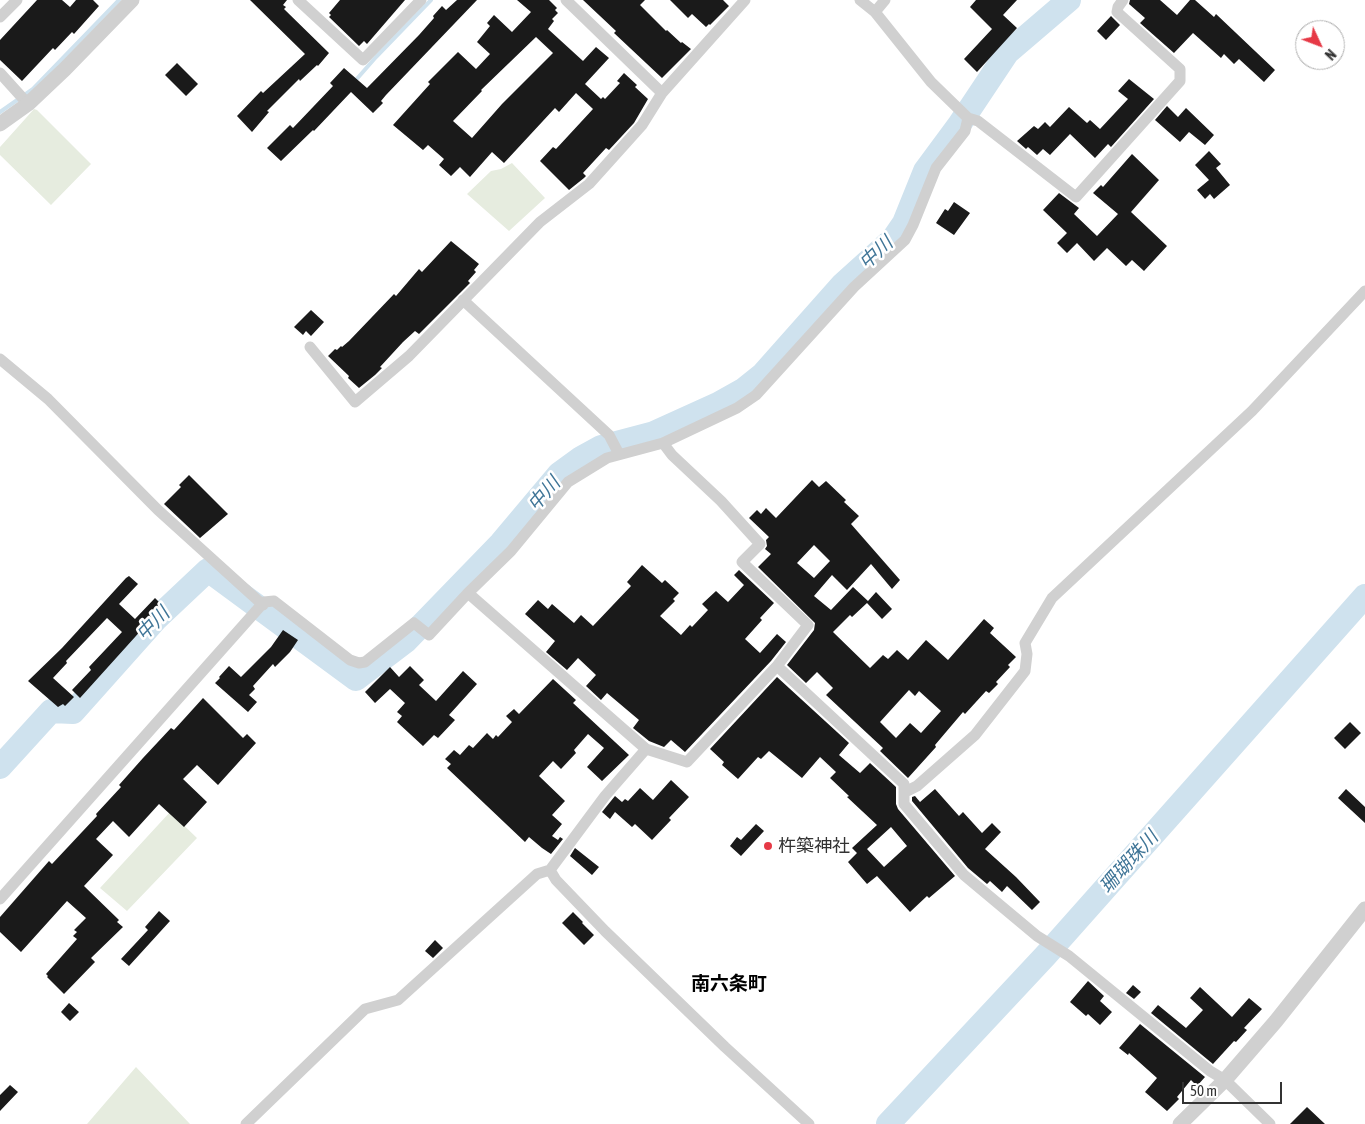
<!DOCTYPE html>
<meta charset="utf-8">
<style>
body{margin:0}
#map{position:relative;width:1365px;height:1124px;overflow:hidden;background:#fff;font-family:"Asap Condensed",sans-serif}
canvas{display:block}
.north{position:absolute;left:1295px;top:20px;width:50px;height:50px;box-sizing:border-box;background:#fff;border:1px solid #adadad;border-radius:50%;rotate:133deg;font-size:14px;font-weight:700;line-height:20px;text-align:center;color:#333}
.north::after{content:'';display:block;margin:auto;width:18px;height:22px;background:#e63946;clip-path:polygon(50% 0,100% 100%,50% 72%,0 100%)}
.scale{position:absolute;left:1182px;top:1082px;width:100px;height:22px;box-sizing:border-box;border:2px solid #333;border-top:0;padding-left:6px;font-size:15px;line-height:18px;white-space:nowrap;color:#333;-webkit-text-stroke:4px #fff;paint-order:stroke}
</style>
<div id="map">
<canvas width="1365" height="1124"></canvas>
<div class="north">N</div>
<div class="scale">50 m</div>
</div>
<script>
const g = document.querySelector('canvas').getContext('2d');
g.lineJoin = 'round';
function fill(path, color) { g.fillStyle = color; g.fill(path, 'evenodd'); }
const shape = rows => new Path2D(rows.map(r => 'M' + r).join(''));
function trace(path, color, width, dash) { g.strokeStyle = color; g.lineWidth = width; g.lineCap = dash ? 'butt' : 'round'; g.setLineDash(dash || []); g.stroke(path); }
function write(font, color, halo, rows, align = 'center') {
  g.font = font + ' "Asap Condensed","Noto Sans JP",sans-serif'; g.lineWidth = 5; g.setLineDash([]); g.textBaseline = 'middle'; g.strokeStyle = halo; g.fillStyle = color; for (const [text, x, y, turn = 0] of rows) {
    g.save(); g.translate(x, y); g.rotate((+turn || 0) * Math.PI / 180); g.textAlign = isNaN(turn) ? turn : align; if (halo) g.strokeText(text, 0, 0); g.fillText(text, 0, 0); g.restore();
  }
}
const green = shape([
 [34,109,37,110,91,164,51,205,0,155,0,147],
 [512,163,545,198,509,231,467,194,491,171,501,169],
 [170,812,197,838,127,911,100,888],
 [136,1067,190,1124,87,1124]
]);
const stream = shape([
 [355,81,376,57,431,0],
 [0,112,33,89,119,0]
]);
const river = shape([
 [0,767,51,711,73,712,156,619,208,570,356,679,406,641,501,543,559,474,581,458,601,447,654,433,718,404,743,390,763,374,842,285,893,239,904,223,925,171,959,125,1007,53,1069,0],
 [888,1124,1046,955,1365,596]
]);
const building = shape([
 [37,0,62,0,70,7,76,0,93,0,99,6,74,34,72,32,55,50,53,48,22,81,0,60,0,40],
 [250,0,287,0,283,5,286,7,284,9,329,53,318,66,317,65,300,81,299,79,267,111,269,112,252,132,237,116,261,91,263,93,305,54],
 [340,0,405,0,367,44,364,41,359,46,329,17,331,15,329,13],
 [457,0,477,0,386,95,381,101,383,103,373,113,351,92,314,131,313,130,281,161,267,148,290,125,293,128,333,86,330,83,344,68,367,88,419,35,434,18,433,16,442,6,446,10],
 [517,0,549,0,557,8,555,10,558,13,552,19,554,21,548,29,583,61,596,47,609,58,585,84,601,99,603,97,605,99,620,83,617,81,624,73,637,85,635,87,648,99,634,123,609,150,606,148,583,173,586,176,584,178,569,190,540,161,553,147,556,149,593,109,576,93,559,112,555,108,504,163,492,152,470,177,460,167,451,176,439,165,444,159,428,145,423,150,393,125,430,84,428,82,458,52,476,69,490,54,477,42,490,26,487,23,494,15,512,32,531,12],
 [536,37,553,53,502,104,472,138,453,121,482,91,481,90],
 [583,0,645,0,640,5,666,31,667,30,681,43,682,42,691,49,662,78,614,33,616,31],
 [670,0,723,0,729,6,710,25,709,24,706,27,692,14,688,18],
 [976,0,1017,0,1003,15,1017,28,977,72,964,59,992,29,970,7],
 [1130,0,1160,0,1177,15,1190,0,1195,0,1214,17,1216,14,1275,70,1264,82,1239,59,1234,64,1224,54,1221,58,1193,33,1174,53,1140,23,1145,18,1129,4],
 [1111,16,1120,25,1106,40,1097,31],
 [177,63,198,84,186,96,165,75],
 [1129,79,1154,99,1111,147,1108,144,1095,158,1070,134,1050,155,1043,149,1037,155,1028,147,1026,149,1017,141,1034,126,1038,129,1045,122,1050,127,1069,107,1087,123,1090,120,1100,129,1128,99,1118,91],
 [1167,106,1178,117,1186,108,1214,135,1205,145,1189,132,1180,142,1155,120],
 [1209,151,1221,164,1216,168,1230,185,1214,199,1210,194,1205,199,1197,190,1209,180,1195,165],
 [1132,154,1159,180,1131,212,1167,246,1144,271,1132,260,1126,266,1107,248,1094,261,1077,243,1067,253,1057,243,1067,233,1043,210,1059,193,1079,208,1074,214,1097,236,1118,214,1093,193,1101,185,1103,187],
 [954,202,970,213,954,235,936,223,945,209,948,211],
 [451,241,479,264,474,270,476,272,468,281,470,283,419,334,415,331,403,342,380,367,382,368,375,375,359,388,348,378,349,376,328,356,335,349,337,350,341,346,342,347,349,341,394,294,396,296,419,269,422,272],
 [311,310,324,322,311,336,306,331,303,335,294,327],
 [189,475,228,514,200,538,164,504,181,487,179,485],
 [812,480,819,487,826,481,846,500,844,502,859,516,851,524,900,580,892,589,871,564,847,590,832,575,814,596,831,610,853,587,868,601,876,592,892,609,882,619,867,603,852,617,850,615,833,632,870,668,883,655,888,659,897,650,908,660,926,640,948,660,984,619,994,628,990,633,1016,657,1008,665,1010,667,996,682,998,684,989,693,986,691,965,714,963,712,935,745,936,747,908,778,880,751,883,748,826,695,833,688,817,672,806,683,787,665,814,630,815,623,758,567,771,554,765,549,767,546,766,540,769,537,749,518,757,510,761,514,766,508,776,518],
 [814,545,830,561,814,578,797,563],
 [909,690,915,696,919,691,941,711,921,733,910,723,896,738,880,722],
 [642,565,662,583,665,580,679,593,673,599,675,601,660,616,681,635,690,625,692,627,708,610,702,604,716,591,728,602,744,585,734,575,739,570,774,603,760,618,762,620,745,639,760,653,777,634,786,642,771,661,685,752,671,740,664,747,649,741,633,728,639,720,607,693,601,700,586,686,596,675,578,658,567,670,546,652,555,641,525,614,538,600,548,609,552,604,574,623,581,615,593,626,631,586,627,582],
 [129,576,138,584,119,604,135,619,155,598,163,606,80,698,72,690,91,670,89,667,122,632,107,618,66,661,67,663,53,678,74,697,65,706,63,704,58,707,28,681,62,648,126,578],
 [283,630,298,640,290,652,275,667,273,664,253,686,255,689,249,695,257,702,248,712,215,683,220,678,219,677,229,666,241,677,271,647],
 [410,666,424,680,419,685,436,701,463,671,477,684,449,715,455,720,438,738,434,735,423,746,397,722,402,716,397,712,405,703,390,689,375,703,365,692,390,667,399,677],
 [777,677,849,743,839,755,860,773,870,763,896,787,896,804,898,809,955,876,929,898,927,896,910,912,877,876,867,884,848,862,857,853,852,848,877,825,847,797,849,796,830,778,836,772,820,757,802,778,769,751,761,759,758,757,738,779,722,765,724,762,710,749],
 [891,827,907,846,884,867,867,849],
 [553,679,576,700,573,703,629,755,602,781,587,767,604,748,588,734,574,750,576,753,561,769,553,761,539,776,565,801,552,815,562,824,552,836,558,840,560,837,563,839,551,854,542,848,529,837,525,842,447,768,451,764,445,759,454,750,460,755,469,745,473,748,487,733,493,739,496,735,498,737,512,722,506,716,514,709,519,714],
 [203,698,243,738,247,734,256,743,218,785,197,765,183,779,207,802,184,827,159,804,129,837,113,821,96,839,113,855,84,886,119,920,117,922,123,927,91,958,95,962,64,994,47,977,48,976,46,974,77,939,73,936,77,932,74,930,86,918,67,901,21,952,0,932,0,917,49,861,52,864,97,816,96,814,121,787,119,785,143,758,171,728,174,730],
 [1350,722,1361,733,1345,749,1334,738],
 [671,780,689,797,669,818,671,820,652,840,635,824,632,827,615,812,610,819,602,812,615,796,622,802,625,799,628,801,640,788,653,800],
 [935,789,959,816,963,812,982,833,992,823,1001,832,985,849,1016,877,1040,902,1032,910,1007,886,1002,892,990,881,987,884,968,868,912,801,912,797,915,796,920,802],
 [1346,789,1365,807,1365,823,1338,798],
 [756,824,764,831,741,856,730,846,737,837,741,840],
 [575,848,599,867,592,875,570,856],
 [159,911,170,921,129,966,121,959,148,930,145,927],
 [573,912,583,922,582,923,594,935,584,945,562,923],
 [435,940,443,948,433,958,425,951],
 [1088,981,1104,996,1100,1001,1112,1012,1100,1025,1088,1014,1086,1016,1070,1002],
 [1133,985,1141,992,1134,999,1126,993],
 [1200,987,1232,1017,1249,998,1262,1009,1244,1028,1247,1030,1236,1042,1234,1041,1213,1064,1151,1013,1158,1005,1186,1028,1203,1010,1190,998],
 [69,1003,79,1012,70,1021,61,1012],
 [1140,1024,1205,1077,1197,1086,1191,1080,1177,1097,1179,1099,1167,1111,1145,1092,1157,1078,1129,1053,1128,1055,1119,1048],
 [10,1085,18,1092,0,1111,0,1095],
 [1307,1107,1325,1124,1290,1124]
]);
const minor = shape([
 [298,0,363,60,421,0],
 [566,0,662,93],
 [860,0,875,12,931,82,968,118,978,121,1076,197,1180,81,1180,69,1117,12,1118,7,1123,0],
 [875,12,885,0],
 [0,17,17,0],
 [0,73,28,104],
 [463,300,609,435,619,454],
 [310,347,355,402,409,356,540,222,589,184,642,125,662,93,745,0],
 [0,359,48,399,158,510,263,605],
 [468,593,646,749,687,762,777,666,808,625,742,562,760,544,721,501,672,455,663,443],
 [777,666,904,784,904,804,964,875,1037,936,1069,956,1210,1071,1225,1080,1270,1124],
 [905,792,917,786,975,735,1025,671,1027,654,1025,643,1052,598,1252,411,1365,291],
 [550,870,556,880,605,931,725,1047,809,1124],
 [0,899,264,602,274,601,350,660,359,663,365,662,414,623,429,635,468,593,511,551,568,482,607,458,663,443,737,408,756,395,854,287,905,240,913,225,936,168,965,131,968,118],
 [246,1124,365,1009,398,1000,537,874,550,870,605,796,646,749]
]);
const tertiary = shape([
 [0,124,28,104,65,69,132,0],
 [1180,1124,1225,1080,1276,1021,1365,909]
]);
const markers = [
 [768,846,5,"#e63946"]
];
const poiNames = [
 ["杵築神社",778,846]
];
const waterNames = [
 ["中川",876,253,-43],
 ["中川",544,494,-49],
 ["中川",153,624,-46],
 ["珊瑚珠川",1129,862,-48]
];
const neighbourhoodNames = [
 ["南六条町",729,984]
];
fill(green, '#e6ecdf');
trace(stream, '#cfe2ee', 4);
trace(river, '#cfe2ee', 24);
fill(building, '#1a1a1a');
trace(minor, '#d0d0d0', 11);
trace(tertiary, '#d0d0d0', 15);
for (const [x, y, r, color] of markers) { const dot = new Path2D(); dot.arc(x, y, r, 0, 2 * Math.PI); g.fillStyle = color; g.fill(dot); trace(dot, '#fff', 2); }
write('18px', '#333', '#fff', poiNames, 'left');
write('italic 19px', '#3f7597', '#fff', waterNames);
write('bold 19px', '#000', '#fff', neighbourhoodNames);
</script>
